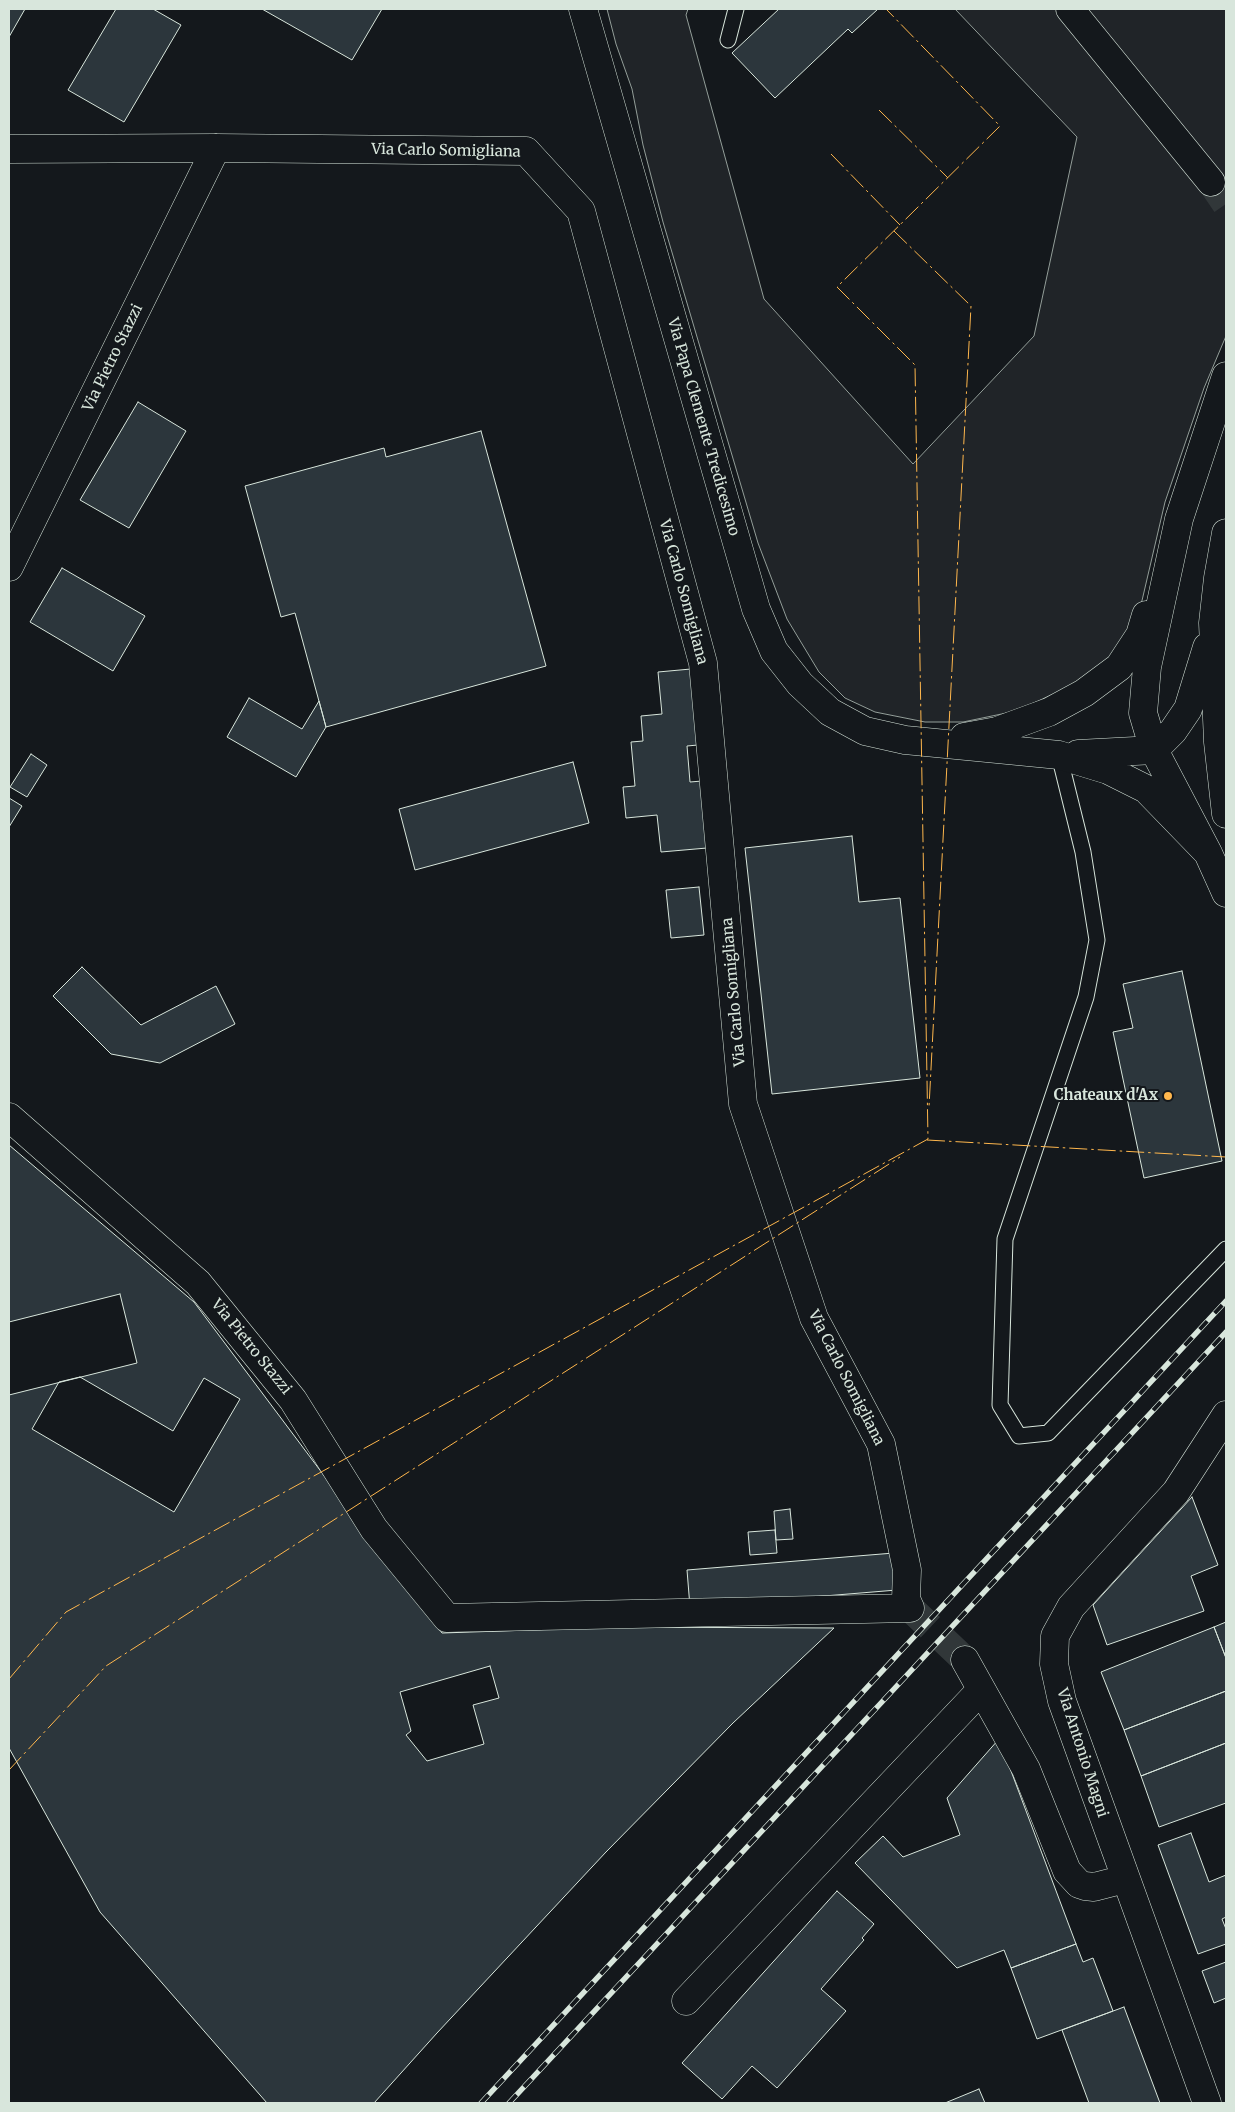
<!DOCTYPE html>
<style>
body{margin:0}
#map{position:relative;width:1235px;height:2112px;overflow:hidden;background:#14181c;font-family:Merriweather,serif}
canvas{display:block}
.frame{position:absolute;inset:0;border:10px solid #d8e6dc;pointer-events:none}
</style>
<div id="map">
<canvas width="1235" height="2112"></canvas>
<div class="frame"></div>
</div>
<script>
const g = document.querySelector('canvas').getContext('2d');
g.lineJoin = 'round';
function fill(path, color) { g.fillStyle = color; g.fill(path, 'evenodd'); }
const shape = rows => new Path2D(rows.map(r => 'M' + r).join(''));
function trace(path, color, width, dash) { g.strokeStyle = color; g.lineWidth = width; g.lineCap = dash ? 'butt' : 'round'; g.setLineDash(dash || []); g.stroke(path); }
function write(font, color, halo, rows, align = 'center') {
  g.font = font + ' Merriweather,serif'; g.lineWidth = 4; g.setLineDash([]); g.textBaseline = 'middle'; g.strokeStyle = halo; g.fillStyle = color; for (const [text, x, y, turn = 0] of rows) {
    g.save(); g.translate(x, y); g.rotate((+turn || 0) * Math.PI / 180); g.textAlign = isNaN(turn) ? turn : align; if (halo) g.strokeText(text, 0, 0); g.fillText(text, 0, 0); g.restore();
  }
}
const green = shape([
 [607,9,688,9,686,15,764,299,913,464,1034,336,1077,137,955,9,1226,9,1226,336,1204,388,1165,502,1137,622,1106,663,1069,687,1016,711,963,722,925,722,875,712,845,698,819,672,787,619,758,543,663,222,643,145,632,89,616,44,607,9]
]);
const building = shape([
 [9,9,25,9,9,37,9,9],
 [116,9,153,9,181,25,124,122,68,90,116,9],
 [262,9,382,9,352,60,262,9],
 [779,9,878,9,852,33,848,29,775,98,732,53,779,9],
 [138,402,186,431,129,528,80,500,138,402],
 [481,431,546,666,326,727,295,613,281,617,245,486,384,448,386,457,481,431],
 [62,568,145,616,113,671,30,622,62,568],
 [691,669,698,745,687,746,690,782,702,781,707,848,661,852,657,815,626,818,623,787,635,786,631,742,643,741,641,716,662,714,658,672,691,669],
 [249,698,302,729,319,701,326,727,296,777,227,737,249,698],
 [31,754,47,765,27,797,10,787,31,754],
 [573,762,589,823,415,870,399,809,573,762],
 [9,798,22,806,9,827,9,798],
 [852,836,859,902,900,898,920,1078,772,1094,745,848,852,836],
 [699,887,704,935,671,938,666,890,699,887],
 [82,967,141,1025,216,986,235,1024,160,1063,111,1054,53,996,82,967],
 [1182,971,1222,1161,1144,1178,1113,1032,1133,1028,1123,984,1182,971],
 [9,1145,194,1302,442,1633,617,1627,834,1628,733,1723,606,1852,437,2033,374,2103,267,2103,100,1912,9,1748,9,1145],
 [120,1294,137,1363,9,1395,9,1322,120,1294],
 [80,1377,173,1431,204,1378,240,1399,174,1512,32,1429,59,1382,80,1377],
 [1192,1497,1218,1565,1191,1576,1204,1611,1107,1645,1093,1605,1192,1497],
 [790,1509,793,1539,776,1540,774,1511,790,1509],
 [775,1530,777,1553,750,1555,748,1532,775,1530],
 [894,1553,897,1590,690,1607,687,1570,894,1553],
 [1226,1622,1226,1658,1214,1627,1226,1622],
 [1214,1627,1226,1658,1226,1691,1124,1730,1101,1672,1214,1627],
 [490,1666,499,1698,473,1705,484,1744,427,1761,406,1735,411,1731,400,1692,490,1666],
 [1226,1691,1226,1743,1141,1776,1124,1730,1226,1691],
 [999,1739,1076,1944,1011,1968,1004,1950,957,1968,855,1863,883,1836,903,1857,960,1835,947,1798,999,1739],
 [1226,1743,1226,1803,1159,1827,1141,1776,1226,1743],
 [1191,1833,1209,1882,1226,1875,1226,1917,1222,1919,1226,1929,1226,1944,1198,1954,1158,1845,1191,1833],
 [837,1891,874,1924,862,1938,864,1940,821,1989,846,2011,777,2088,752,2066,722,2099,682,2063,837,1891],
 [1076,1944,1083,1962,1093,1958,1113,2011,1037,2039,1011,1968,1076,1944],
 [1226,1962,1226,1998,1214,2003,1202,1971,1226,1962],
 [1124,2007,1160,2103,1089,2103,1062,2030,1124,2007],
 [979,2089,985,2103,945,2103,979,2089]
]);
const streetTunnel = shape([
 [910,1608,965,1660]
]);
const primaryTunnel = shape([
 [1211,182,1226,204]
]);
const lane = shape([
 [728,40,736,9],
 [1059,755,1083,852,1097,940,1086,997,1005,1239,1000,1405,1019,1436,1048,1433,1226,1249]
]);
const street = shape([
 [9,149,216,148,526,151,581,211,703,663,743,1104,814,1318,881,1444,907,1570,906,1599,910,1608,447,1618,374,1529,293,1400,198,1283,9,1117],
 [9,567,216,148],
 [965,1660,1026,1769,1067,1871,1079,1884,1085,1886,1094,1887,1125,1879],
 [686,2001,981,1690],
 [1207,2103,1062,1701,1054,1664,1055,1636,1071,1607,1176,1492,1226,1415]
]);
const primary = shape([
 [583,9,756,609,774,651,800,684,830,712,865,731,905,740,1059,755,1108,770,1146,789,1208,853],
 [1070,9,1211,182],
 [1226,376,1179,519,1147,667,1143,713,1154,750,1208,853,1226,893],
 [1226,533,1218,578,1213,623,1218,742,1226,814],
 [964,737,997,731,1049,712,1084,693,1119,667,1140,635,1146,615],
 [1078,754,1154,750,1173,731,1188,709,1207,647]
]);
const rail = shape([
 [481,2103,1226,1301],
 [509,2103,1226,1332]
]);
const power = shape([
 [879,110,948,178],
 [831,154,900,225],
 [894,231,971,306,929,1107],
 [927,1140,1226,1157],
 [9,1679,66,1612,928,1139,915,365,837,287,1000,126,886,9],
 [9,1770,106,1666,900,1157]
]);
const markers = [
 [1168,1096,5,"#ffb74d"]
];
const streetNames = [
 ["Via Carlo Somigliana",446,151,1],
 ["Via Pietro Stazzi",113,358,-64],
 ["Via Papa Clemente Tredicesimo",703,427,74],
 ["Via Carlo Somigliana",683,592,75],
 ["Via Carlo Somigliana",734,992,-95],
 ["Via Pietro Stazzi",251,1347,51],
 ["Via Carlo Somigliana",846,1378,63],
 ["Via Antonio Magni",1082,1753,72]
];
const poiNames = [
 ["Chateaux d'Ax",1158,1096]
];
fill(green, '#202428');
trace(green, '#939e99', 1);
fill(building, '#2c363c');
trace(building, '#d8e6dc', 1);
trace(streetTunnel, '#313739', 28, [28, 14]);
trace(primaryTunnel, '#313739', 28, [28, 14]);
trace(lane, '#d8e6dc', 17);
trace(street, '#d8e6dc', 29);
trace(primary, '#d8e6dc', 29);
trace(lane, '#14181c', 15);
trace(street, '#14181c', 28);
trace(primary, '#14181c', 28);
trace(rail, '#d8e6dc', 5.5);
trace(rail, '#14181c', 4, [11]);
trace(power, '#ffb74d', 1, [18, 4, 2.5, 4]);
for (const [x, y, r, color] of markers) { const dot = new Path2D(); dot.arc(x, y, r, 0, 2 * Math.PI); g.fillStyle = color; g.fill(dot); trace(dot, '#14181c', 2); }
write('15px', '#d8e6dc', '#14181c', streetNames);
write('bold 15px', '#d8e6dc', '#14181c', poiNames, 'right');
</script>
